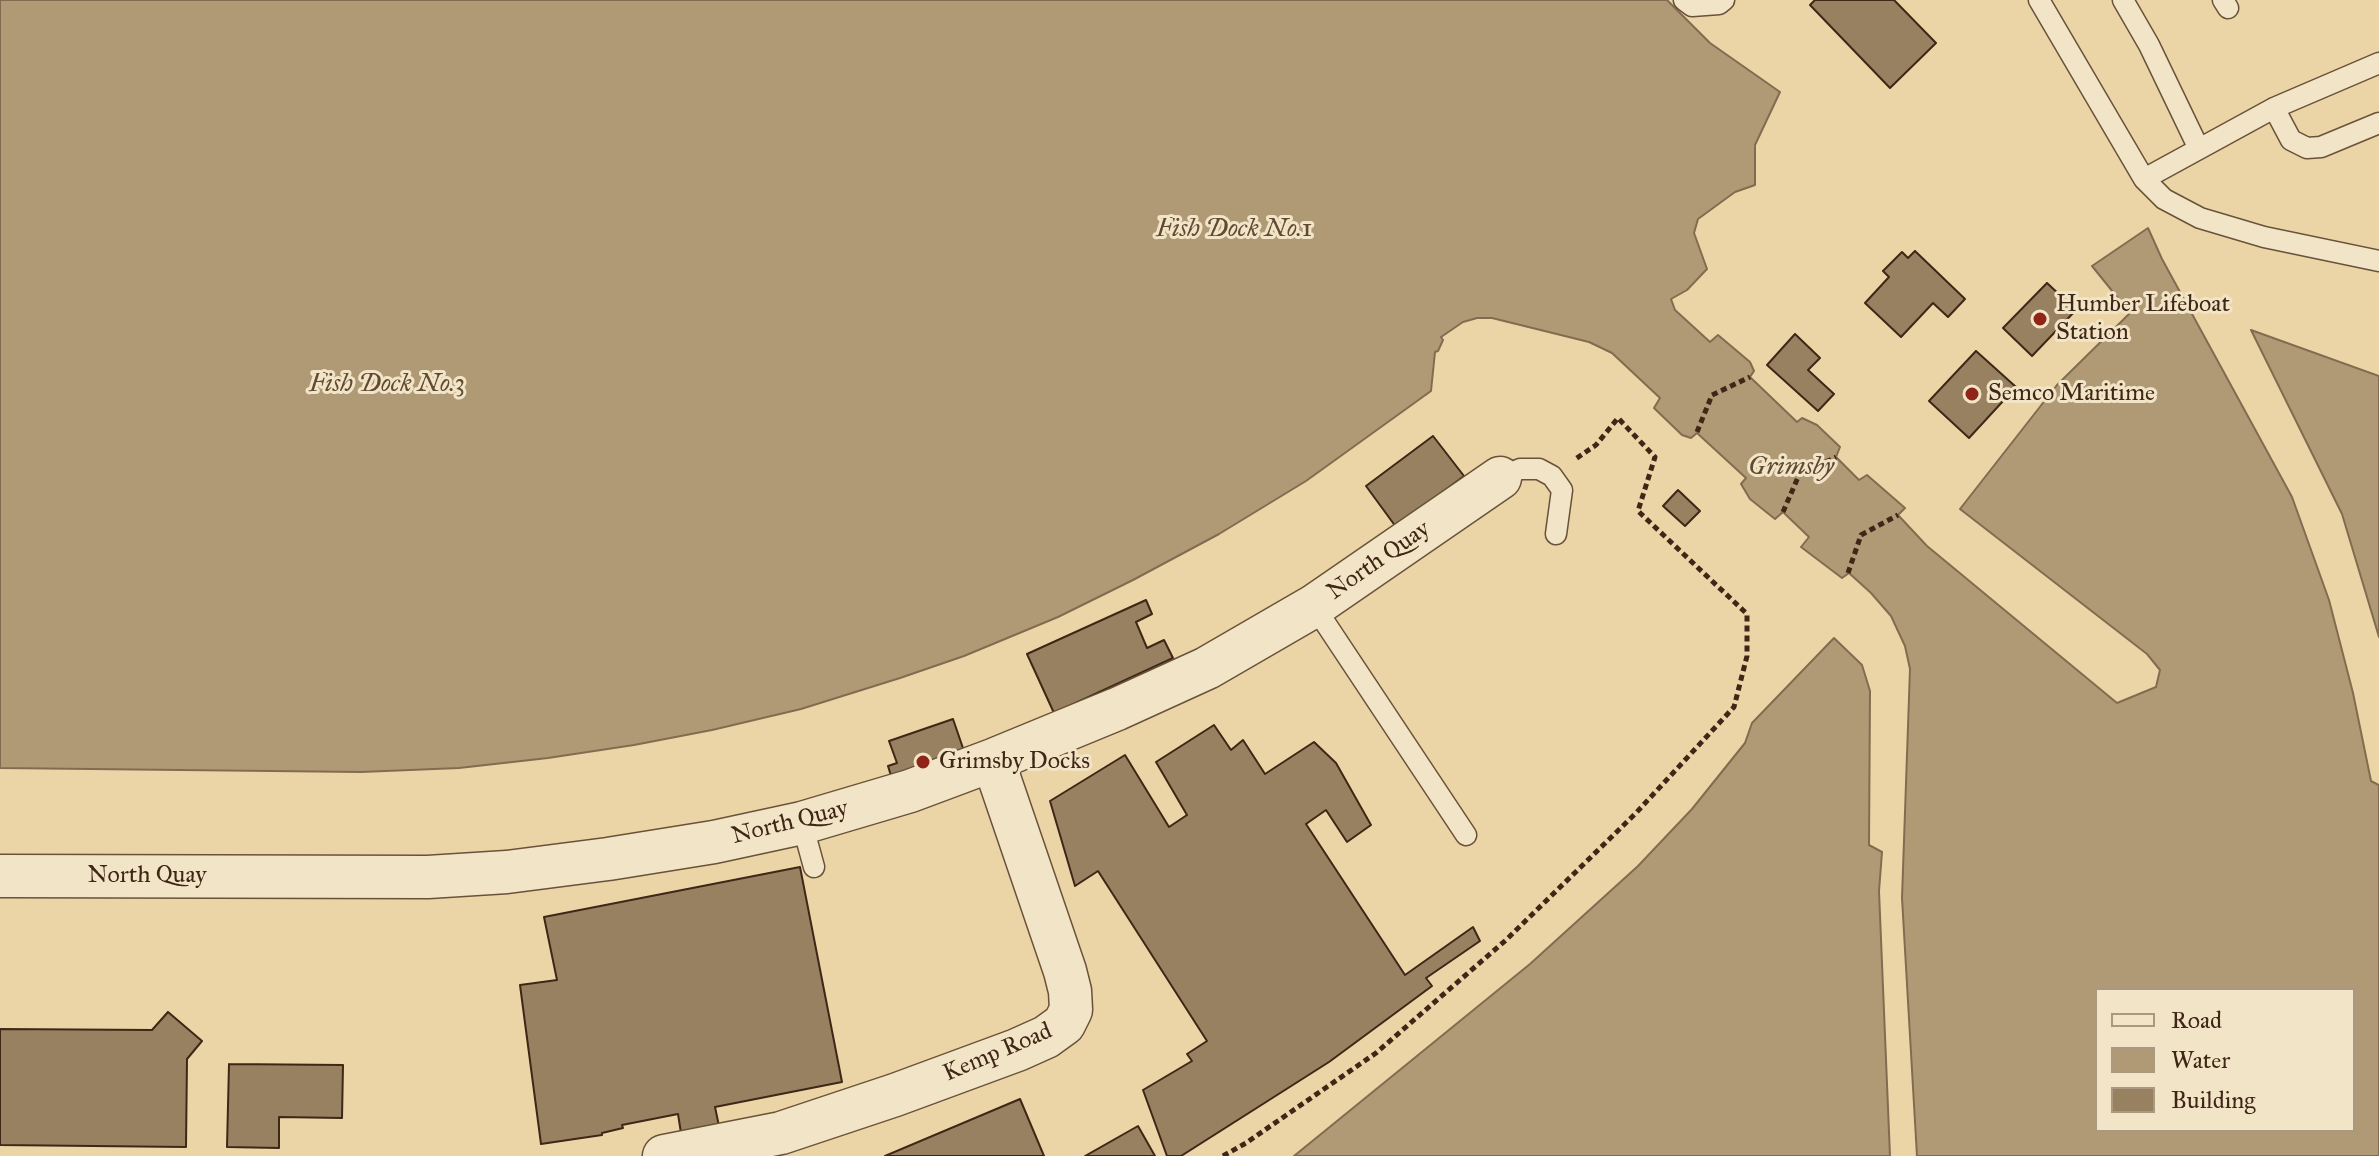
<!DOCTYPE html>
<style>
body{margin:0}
#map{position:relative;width:2379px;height:1156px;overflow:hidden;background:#ebd5a7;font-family:"IM FELL Great Primer",serif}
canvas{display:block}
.legend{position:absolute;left:2095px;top:988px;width:260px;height:144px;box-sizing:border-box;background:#f2e4c6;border:2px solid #aa9880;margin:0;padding:10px 14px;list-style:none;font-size:24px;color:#3e2716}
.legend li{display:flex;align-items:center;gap:16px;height:40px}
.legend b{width:40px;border:2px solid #aa9880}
</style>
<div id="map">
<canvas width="2379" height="1156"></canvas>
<ul class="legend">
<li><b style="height:10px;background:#f2e4c6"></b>Road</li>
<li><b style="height:22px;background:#b09a76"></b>Water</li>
<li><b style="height:22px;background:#988161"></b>Building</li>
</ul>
</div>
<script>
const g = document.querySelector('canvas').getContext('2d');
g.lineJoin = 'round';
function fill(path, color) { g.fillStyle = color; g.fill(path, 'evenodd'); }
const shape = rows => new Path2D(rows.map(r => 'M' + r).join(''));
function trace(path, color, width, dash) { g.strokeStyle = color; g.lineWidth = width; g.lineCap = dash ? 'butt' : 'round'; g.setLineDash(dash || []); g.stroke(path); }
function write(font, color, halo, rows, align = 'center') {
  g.font = font + ' "IM FELL Great Primer",serif'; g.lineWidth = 6; g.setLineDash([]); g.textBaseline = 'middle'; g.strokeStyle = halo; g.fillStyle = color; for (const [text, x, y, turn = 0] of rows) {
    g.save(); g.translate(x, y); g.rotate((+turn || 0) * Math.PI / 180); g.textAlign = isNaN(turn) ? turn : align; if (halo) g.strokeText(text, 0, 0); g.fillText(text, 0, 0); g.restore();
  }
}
const water = shape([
 [0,0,1667,0,1710,43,1780,92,1755,145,1755,185,1735,192,1698,219,1694,233,1707,269,1687,290,1671,299,1675,310,1710,342,1718,335,1750,362,1754,371,1750,377,1797,422,1802,418,1817,425,1840,447,1836,457,1859,480,1867,475,1905,508,1898,515,1927,546,2117,703,2156,687,2160,670,2147,654,1960,509,2057,385,2130,313,2092,266,2148,228,2162,259,2292,497,2329,600,2353,693,2371,781,2379,785,2379,1156,1917,1156,1902,898,1910,669,1905,646,1891,616,1871,593,1849,573,1842,578,1801,547,1809,537,1783,512,1775,519,1750,499,1741,484,1746,478,1697,433,1691,438,1682,435,1654,408,1660,398,1612,353,1589,342,1492,318,1477,318,1463,322,1441,337,1443,340,1438,351,1435,352,1431,391,1306,481,1219,534,1133,580,1058,617,964,656,900,678,801,709,712,730,634,745,548,758,459,768,361,772,0,768,0,0],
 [2097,990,2353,990,2353,1130,2097,1130,2097,990],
 [2251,330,2379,376,2379,637,2342,514,2251,330],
 [1834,638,1862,665,1870,691,1869,845,1882,852,1879,891,1890,1156,1294,1156,1530,964,1638,866,1692,809,1745,743,1752,723,1834,638]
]);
const building = shape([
 [1815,0,1894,0,1936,43,1890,88,1810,5,1815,0],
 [1915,251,1965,299,1948,317,1933,303,1901,337,1865,303,1889,277,1883,271,1902,252,1908,258,1915,251],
 [2047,283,2076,310,2032,356,2003,328,2047,283],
 [1795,334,1820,358,1808,370,1834,394,1818,411,1767,365,1795,334],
 [1976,351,2016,387,1969,438,1929,401,1976,351],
 [1433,436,1464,476,1396,527,1366,486,1433,436],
 [1678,490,1700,511,1685,526,1663,506,1678,490],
 [1146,600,1152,614,1136,622,1147,648,1164,640,1173,658,1054,713,1027,654,1146,600],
 [953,719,965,754,892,779,888,766,897,763,889,741,953,719],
 [1214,725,1231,750,1243,740,1265,774,1314,742,1336,763,1371,825,1347,842,1326,810,1306,824,1405,975,1473,927,1480,941,1426,978,1432,986,1329,1062,1181,1156,1167,1156,1143,1090,1192,1061,1187,1054,1207,1041,1098,871,1075,886,1050,801,1125,755,1169,827,1187,815,1156,762,1214,725],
 [800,867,842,1082,715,1107,719,1126,681,1133,678,1114,622,1125,623,1128,602,1133,602,1135,541,1144,520,985,557,980,544,917,800,867],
 [168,1012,202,1041,187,1059,186,1147,0,1145,0,1029,152,1030,168,1012],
 [229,1064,343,1065,342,1118,279,1117,279,1148,227,1147,229,1064],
 [1020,1099,1044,1156,885,1156,1020,1099],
 [1138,1126,1155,1156,1085,1156,1138,1126]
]);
const path = shape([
 [1697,432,1712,395,1750,377],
 [1783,512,1799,475,1836,457],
 [1848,573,1861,535,1898,515],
 [1223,1156,1246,1143,1376,1053,1506,940,1636,813,1734,707,1747,656,1747,614,1638,511,1655,457,1618,418,1596,445,1574,460]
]);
const lane = shape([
 [1684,0,1692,6,1719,4,1724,0],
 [2039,0,2144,179,2164,199,2200,218,2264,237,2379,261],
 [2123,0,2149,45,2199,149],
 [2223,0,2228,8],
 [2274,108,2291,140,2307,148,2321,147,2379,123],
 [2144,179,2274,108,2379,63],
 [1500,478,1520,469,1539,469,1552,476,1562,490,1556,534],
 [1314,606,1466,835],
 [802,823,814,867]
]);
const street = shape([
 [0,876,428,877,507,872,608,859,714,842,802,823,910,791,993,760,1117,709,1207,668,1314,606,1500,478],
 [664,1156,781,1133,895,1095,1017,1050,1046,1037,1064,1024,1071,1010,1070,991,1065,971,993,760]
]);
const markers = [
 [2040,319,8,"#8f2418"],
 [1972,394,8,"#8f2418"],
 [923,762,8,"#8f2418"]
];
const poiNames = [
 ["Humber Lifeboat",2056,305],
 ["Station",2056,333],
 ["Semco Maritime",1988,394],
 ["Grimsby Docks",939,762]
];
const streetNames = [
 ["North Quay",1379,561,-35],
 ["North Quay",790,823,-14],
 ["North Quay",147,876],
 ["Kemp Road",998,1053,-23]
];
const waterNames = [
 ["Fish Dock No.1",1234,230],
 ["Fish Dock No.3",387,385],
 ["Grimsby",1791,468]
];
fill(water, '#b09a76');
trace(water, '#826c50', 2);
fill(building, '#988161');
trace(building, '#3e2716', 2);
trace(lane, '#69523a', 23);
trace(street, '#69523a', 45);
trace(path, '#3e2716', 5, [6, 4]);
trace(lane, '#f2e4c6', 20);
trace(street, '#f2e4c6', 42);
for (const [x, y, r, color] of markers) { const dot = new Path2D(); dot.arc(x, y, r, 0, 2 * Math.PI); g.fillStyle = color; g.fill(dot); trace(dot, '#f2e4c6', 3); }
write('24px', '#3e2716', '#f2e4c6', poiNames, 'left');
write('24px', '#3e2716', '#f2e4c6', streetNames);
write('italic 26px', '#604a33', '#f2e4c6', waterNames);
</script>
